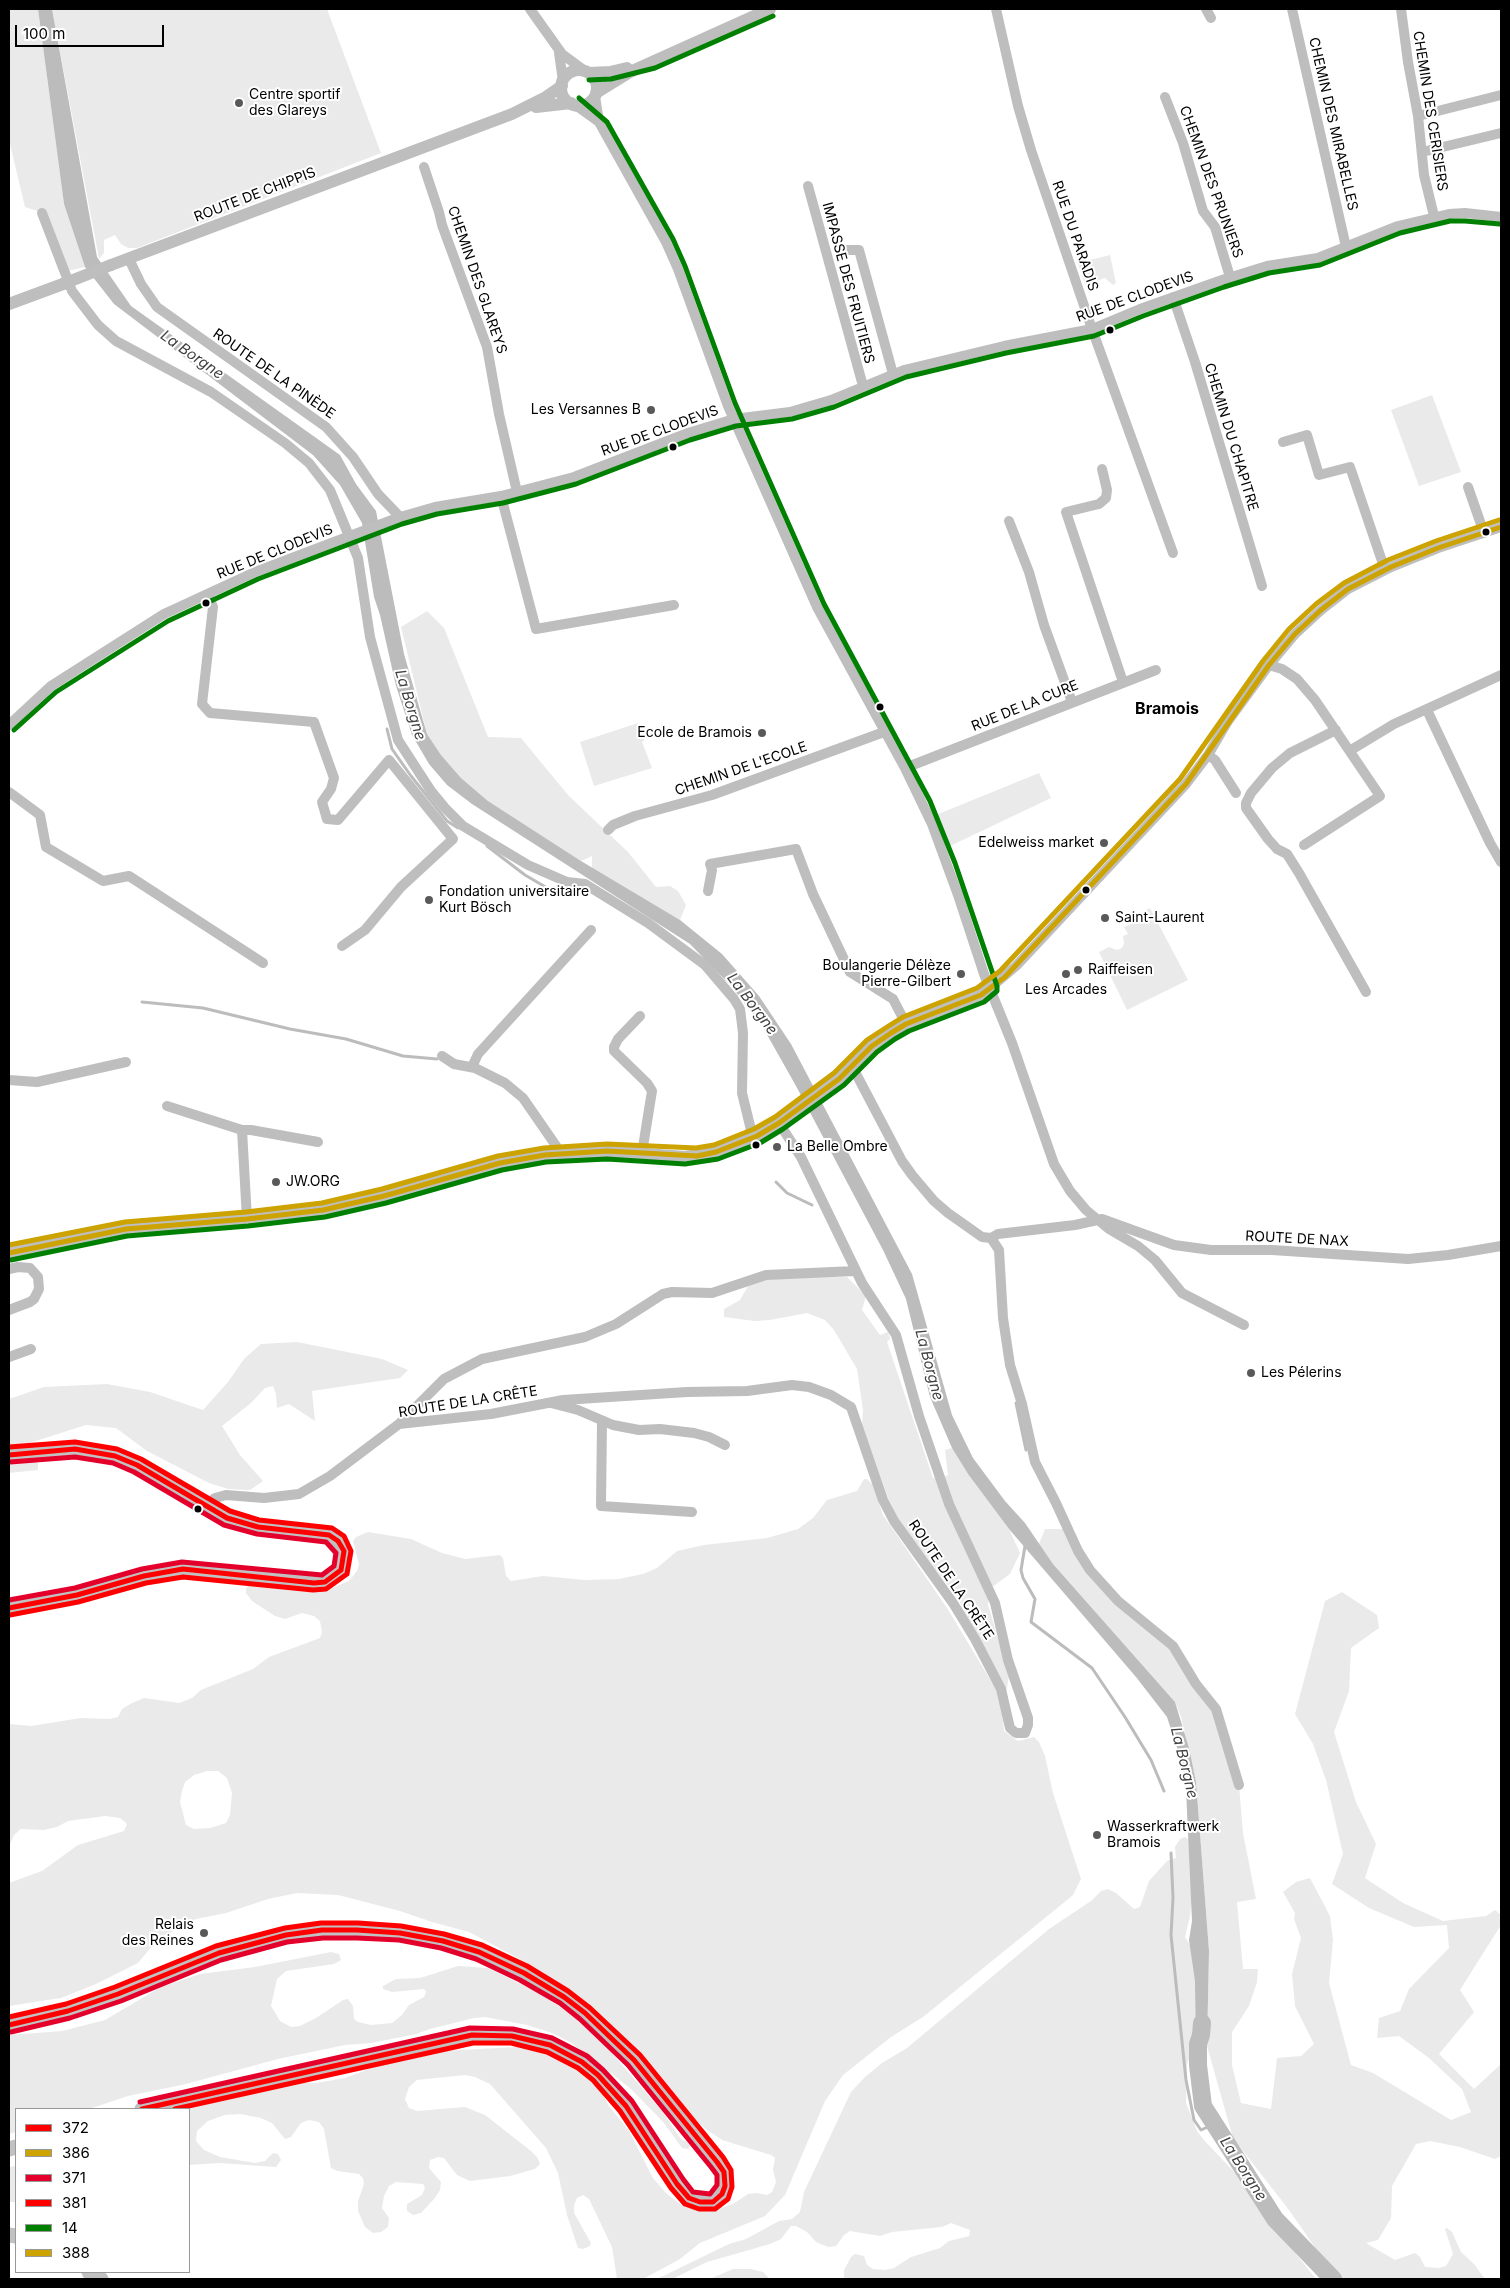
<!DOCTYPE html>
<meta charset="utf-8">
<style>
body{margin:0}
#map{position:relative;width:1510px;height:2288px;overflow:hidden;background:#fff;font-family:Inter,sans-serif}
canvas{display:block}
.frame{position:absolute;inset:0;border:10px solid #000;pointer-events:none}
.legend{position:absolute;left:15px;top:2108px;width:175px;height:165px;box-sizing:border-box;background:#fff;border:1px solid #999;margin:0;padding:6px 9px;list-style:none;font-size:15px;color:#000}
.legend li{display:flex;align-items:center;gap:10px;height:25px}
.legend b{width:25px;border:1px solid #999}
.scale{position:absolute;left:15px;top:25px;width:149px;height:22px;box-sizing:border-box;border:2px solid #000;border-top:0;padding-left:6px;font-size:15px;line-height:18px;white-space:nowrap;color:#000;-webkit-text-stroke:4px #fff;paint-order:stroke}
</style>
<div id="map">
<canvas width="1510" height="2288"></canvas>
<div class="frame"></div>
<ul class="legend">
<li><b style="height:6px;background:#f00"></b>372</li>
<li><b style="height:6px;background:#cca300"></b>386</li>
<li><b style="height:6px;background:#e4002b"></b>371</li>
<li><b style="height:6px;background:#f00"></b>381</li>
<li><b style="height:6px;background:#008000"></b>14</li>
<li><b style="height:6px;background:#cca300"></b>388</li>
</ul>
<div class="scale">100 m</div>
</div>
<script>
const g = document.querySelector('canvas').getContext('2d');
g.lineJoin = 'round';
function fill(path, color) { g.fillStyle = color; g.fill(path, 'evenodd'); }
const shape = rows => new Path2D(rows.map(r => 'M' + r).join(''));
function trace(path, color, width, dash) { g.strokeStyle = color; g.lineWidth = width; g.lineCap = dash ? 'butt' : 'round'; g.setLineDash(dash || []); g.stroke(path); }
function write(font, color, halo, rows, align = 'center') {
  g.font = font + ' Inter,sans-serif'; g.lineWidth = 4; g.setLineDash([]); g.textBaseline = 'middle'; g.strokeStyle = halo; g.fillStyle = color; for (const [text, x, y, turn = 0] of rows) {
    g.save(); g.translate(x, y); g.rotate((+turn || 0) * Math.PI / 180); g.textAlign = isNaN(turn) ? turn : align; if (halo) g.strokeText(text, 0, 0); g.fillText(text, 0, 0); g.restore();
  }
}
const green = shape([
 [9,9,38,9,64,204,85,267,67,271,47,214,25,207,9,140],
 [52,9,327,9,381,153,137,248,128,248,121,244,115,235,104,240,104,253,99,259],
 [1110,255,1116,283,1113,285,1105,278,1085,285,1078,263],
 [1432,395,1461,472,1419,486,1391,410],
 [427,611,444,628,488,737,521,738,568,795,628,852,656,887,670,886,678,891,686,905,680,920,592,868,592,856,581,861,488,801,461,778,441,755,427,734,401,627],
 [638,723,644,741,642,742,652,768,594,786,580,742],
 [1039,773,1051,798,948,847,936,815],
 [1150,908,1188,980,1127,1010,1099,952,1109,947,1117,950,1122,948,1124,944,1123,936,1128,934,1124,927,1130,925,1128,919],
 [805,1276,847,1277,866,1296,862,1310,880,1335,888,1332,890,1339,887,1342,933,1478,940,1479,948,1475,945,1450,952,1448,968,1474,1009,1529,1020,1553,1010,1574,988,1590,988,1605,1009,1676,1005,1700,965,1622,960,1600,926,1559,899,1521,888,1498,862,1425,863,1410,857,1369,834,1330,825,1320,807,1313,770,1320,754,1321,724,1317,724,1309,740,1300,748,1286,769,1279],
 [297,1342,382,1359,408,1370,400,1378,312,1391,315,1421,289,1404,277,1408,276,1394,273,1386,265,1388,251,1403,222,1426,240,1455,263,1481,250,1490,228,1489,209,1483,147,1451,116,1428,86,1425,23,1445,9,1445,9,1399,44,1387,107,1384,150,1392,203,1410,228,1382,244,1359,261,1344],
 [31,1460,38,1463,38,1470,9,1473,9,1462],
 [864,1479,867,1479,873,1485,883,1515,947,1608,997,1691,1001,1701,1004,1731,1018,1741,1034,1737,1039,1742,1045,1756,1053,1793,1081,1879,1073,1895,1056,1909,923,2017,891,2037,843,2075,825,2101,785,2195,765,2216,700,2243,680,2259,643,2279,617,2279,612,2247,589,2199,583,2195,577,2198,574,2205,574,2213,591,2243,590,2246,583,2249,578,2248,567,2215,558,2173,546,2148,490,2084,475,2077,465,2075,417,2080,409,2087,405,2099,409,2108,417,2111,465,2107,485,2115,531,2151,537,2157,540,2164,535,2169,510,2176,470,2181,457,2175,444,2158,438,2157,430,2160,429,2168,441,2182,440,2190,435,2198,421,2213,413,2215,407,2211,407,2204,422,2195,425,2188,423,2184,396,2182,389,2186,384,2196,382,2208,389,2218,388,2227,381,2232,373,2233,365,2227,358,2211,358,2201,364,2184,363,2178,359,2174,337,2171,331,2168,324,2129,319,2122,309,2120,301,2123,291,2137,285,2139,272,2123,261,2118,240,2114,225,2115,208,2121,197,2131,196,2141,204,2150,220,2157,255,2163,265,2161,273,2153,278,2154,281,2160,276,2167,219,2163,189,2165,189,2109,180,2109,231,2096,299,2083,316,2083,345,2078,385,2063,441,2051,517,2047,552,2053,588,2077,600,2089,609,2106,629,2131,653,2178,666,2193,680,2204,704,2210,718,2209,733,2204,748,2194,757,2193,767,2195,772,2192,776,2182,773,2170,775,2158,771,2155,722,2140,706,2129,688,2113,655,2070,601,2016,560,1985,518,1958,469,1932,432,1922,400,1911,338,1895,297,1893,268,1899,226,1913,196,1919,181,1927,158,1939,138,1963,96,1984,61,1998,9,2006,9,1883,42,1871,78,1845,124,1831,127,1824,120,1818,105,1816,68,1821,57,1827,44,1830,21,1829,14,1835,9,1847,9,1724,31,1726,81,1718,110,1719,118,1717,122,1709,132,1703,144,1698,179,1703,192,1698,201,1690,253,1669,269,1657,320,1638,322,1632,320,1621,314,1616,302,1613,285,1619,275,1616,252,1601,246,1593,246,1588,253,1582,266,1583,284,1590,312,1591,332,1588,349,1581,357,1571,359,1564,353,1541,356,1537,368,1532,411,1539,442,1553,465,1559,500,1555,503,1558,506,1576,511,1581,543,1576,585,1580,619,1579,643,1574,657,1568,677,1551,704,1545,767,1538,798,1529,813,1518,827,1500,857,1491],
 [207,1771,218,1771,227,1778,232,1793,230,1815,226,1823,210,1828,194,1829,186,1825,180,1802,182,1791,185,1782,194,1775],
 [1045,1529,1068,1529,1090,1570,1163,1636,1210,1703,1239,1785,1243,1833,1256,1899,1237,1902,1243,1969,1258,1969,1257,1982,1249,2006,1232,2032,1232,2065,1241,2103,1271,2109,1277,2058,1301,2056,1314,2044,1295,2006,1292,1974,1301,1938,1294,1919,1295,1913,1283,1892,1296,1882,1310,1878,1330,1916,1333,1940,1329,1983,1351,2065,1373,2073,1451,2120,1471,2112,1462,2089,1429,2058,1399,2036,1377,2038,1379,2018,1400,2011,1409,1989,1449,1948,1447,1925,1414,1927,1369,1908,1332,1884,1343,1854,1326,1780,1313,1744,1295,1714,1325,1601,1342,1592,1377,1615,1379,1628,1351,1648,1349,1691,1334,1732,1356,1802,1376,1844,1365,1878,1403,1903,1443,1921,1486,1916,1495,1910,1501,1915,1501,1925,1460,1990,1474,2012,1439,2054,1474,2089,1501,2064,1501,2156,1495,2159,1460,2147,1430,2141,1416,2144,1392,2186,1391,2218,1378,2240,1366,2243,1395,2260,1415,2253,1420,2257,1425,2267,1439,2268,1446,2266,1453,2254,1445,2229,1447,2228,1452,2232,1461,2252,1474,2264,1485,2279,1337,2279,1289,2210,1233,2138,1207,2046,1209,1951,1196,1782,1181,1717,1175,1702,1053,1564,1039,1544],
 [1185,1837,1191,1841,1193,1887,1190,1916,1185,1937,1195,1953,1198,2029,1193,2049,1187,2064,1186,2103,1197,2131,1204,2140,1235,2173,1253,2200,1316,2279,844,2279,844,2270,851,2257,855,2254,864,2256,867,2265,873,2269,885,2270,894,2268,911,2257,940,2248,949,2241,969,2236,970,2230,951,2223,942,2227,892,2232,880,2236,850,2231,844,2235,836,2246,828,2247,816,2242,807,2232,796,2226,791,2226,781,2239,770,2244,707,2262,672,2279,657,2279,729,2244,746,2239,779,2221,792,2219,800,2212,804,2192,851,2092,865,2077,882,2063,907,2048,1049,1929,1091,1901,1101,1891,1108,1889,1116,1893,1134,1909,1140,1907,1149,1881,1167,1861,1176,1858,1175,1847,1180,1839],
 [331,1952,339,1954,341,1960,334,1964,286,1971,277,1979,271,2006,280,2021,291,2027,300,2026,316,2018,343,2000,348,1999,353,2006,354,2019,358,2022,371,2025,392,2023,402,2015,409,2005,424,1997,426,1992,424,1989,392,1992,383,1989,383,1986,396,1979,420,1978,458,1966,488,1968,543,1995,589,2027,662,2111,681,2139,688,2143,690,2146,688,2149,682,2148,664,2123,630,2088,570,2042,552,2033,527,2025,485,2017,474,2018,430,2029,416,2034,372,2043,345,2045,278,2059,186,2084,128,2096,89,2109,16,2109,16,2132,9,2134,9,2035,62,2031,105,2020,161,1987,200,1974,255,1967],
 [16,2166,16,2202,9,2202,9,2167],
 [733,2269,751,2269,763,2272,770,2279,710,2279]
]);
const water = shape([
 [38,9,52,9,97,257,131,306,340,455,356,484,376,511,404,654,427,734,441,755,461,778,488,801,581,861,680,920,722,954,759,996,791,1044,912,1274,952,1415,973,1458,1005,1501,1025,1523,1053,1564,1175,1702,1189,1748,1196,1782,1209,1951,1207,2046,1196,2045,1195,1981,1189,1940,1192,1921,1186,1789,1179,1754,1167,1717,1136,1677,1009,1529,968,1474,952,1448,930,1397,906,1299,883,1250,796,1086,761,1024,731,986,690,944,472,804,447,785,429,764,412,735,396,686,380,615,374,597,362,523,340,485,313,455,114,304,85,267,64,204]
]);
const stream = shape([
 [387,729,392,749,411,776,447,821,458,828],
 [487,846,525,875,554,892],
 [142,1002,203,1008,290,1029,346,1039,403,1056,437,1059],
 [776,1182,787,1193,812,1205],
 [1016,1403,1026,1450],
 [1025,1546,1021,1570,1023,1578,1035,1599,1031,1622,1092,1668,1125,1717,1151,1760,1164,1791],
 [1171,1853,1173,1898,1171,1935,1186,2080,1194,2120,1201,2130,1214,2124]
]);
const river = shape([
 [1202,2023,1201,2035,1198,2044,1198,2065,1203,2106,1275,2219,1333,2279]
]);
const minor = shape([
 [530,9,562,54,585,71],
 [996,9,1018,106,1031,150,1092,329,1173,553],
 [1206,9,1211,18],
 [1292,9,1346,247],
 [1401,9,1408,62,1418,116,1424,175,1434,216],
 [559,53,563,81],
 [595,96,599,122,666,242,678,269,728,406,817,607,905,768,932,824,958,895,984,974,1012,1043,1054,1164,1070,1191,1086,1210,1109,1229,1138,1246,1155,1260,1182,1293,1244,1325],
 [1165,97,1183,143,1203,211,1215,227,1230,277],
 [574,104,599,122],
 [1418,116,1501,95],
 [1422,152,1501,133],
 [424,167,439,212,442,225,487,347,499,414,517,492],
 [808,186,863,386],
 [42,213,72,291,98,325,116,341,211,392,285,443,309,463,330,490,358,558,370,637,398,740,431,791,445,808,463,826,528,865,567,882,585,884,648,923,705,965,734,999,740,1009,743,1033,742,1093,753,1138],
 [846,250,859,250,893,374],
 [129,259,141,284,157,307,326,427,353,457,378,494,400,517],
 [1173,297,1195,362,1262,586],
 [1283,442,1307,435,1319,475,1350,467,1385,570],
 [1102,469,1107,490,1106,498,1099,504,1066,512,1123,682],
 [1468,487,1484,533],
 [501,496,536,629,674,605],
 [1009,521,1029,572,1044,625,1072,702],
 [208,594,213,607,202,704,210,713,314,722,334,778,331,789,322,802,327,819,338,820,389,760,453,839,401,887,365,930,342,946],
 [1269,665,1282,669,1297,679,1315,700,1380,796,1304,845],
 [1427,710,1490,843,1501,862],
 [9,725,51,686,164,614,255,572,400,517,435,507,501,496,574,477,688,433,734,419,790,412,831,400,904,370,1004,346,1092,329,1140,309,1222,280,1267,266,1318,258,1398,226,1449,214,1465,213,1501,217],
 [1351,750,1394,724,1501,675],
 [1208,755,1215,760,1236,793],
 [905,768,1156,670],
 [9,792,40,815,46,847,103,881,129,876,263,963],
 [1246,803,1246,808,1268,839,1277,849,1287,854,1299,873,1366,992],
 [1246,803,1251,793,1272,768,1290,753,1336,730],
 [608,830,613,825,635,816,712,795,884,732],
 [708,891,712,870,710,864,796,849,813,894,850,972,893,999,906,1024],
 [990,988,1016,966,1186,784,1208,755,1228,721,1269,665,1295,634,1321,610,1348,589,1391,567,1438,548,1501,527],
 [640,1016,618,1039,614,1047,614,1051,647,1083,652,1091,642,1153],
 [442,1056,454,1064,475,1068,505,1083,523,1098,561,1153],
 [852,1066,902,1161,912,1175,934,1201,948,1213,982,1237,991,1238,998,1234,1075,1225,1102,1219,1174,1245,1211,1250,1272,1250,1408,1259,1448,1255,1501,1246],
 [472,1067,478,1054,591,930],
 [9,1080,37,1082,126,1062],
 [167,1106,242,1130],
 [247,1219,242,1130,251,1130,318,1142],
 [991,1238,999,1250,1003,1318,1010,1365,1022,1404,1035,1462,1056,1503,1078,1551,1090,1570,1118,1601,1173,1646,1196,1684,1216,1709,1239,1785],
 [9,1269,18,1267,30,1268,38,1277,39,1289,34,1299,30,1302,9,1310],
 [9,1357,31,1349],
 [551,1403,578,1410,613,1425,639,1430,660,1429,694,1433,709,1437,725,1445],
 [602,1421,601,1506,692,1512],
 [399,1424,444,1379,482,1359,585,1337,616,1324,663,1294,672,1292,712,1293,766,1275,855,1271],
 [204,1506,215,1498,226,1495,264,1498,299,1494,330,1476,399,1424,491,1414,563,1400,687,1392,747,1391,792,1385,809,1387,831,1395,851,1407,883,1500,894,1521,953,1603,975,1639,1001,1689,1010,1728,1016,1733,1025,1733,1028,1725,1028,1718,1008,1660,995,1603,949,1504,919,1416,896,1335,862,1283,801,1157,779,1123]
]);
const tertiary = shape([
 '561 88a18 18 0 1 1 36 0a18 18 0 1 1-36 0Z',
 [589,73,610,72,627,68],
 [596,93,630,72,770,9],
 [536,107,571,103],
 [111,265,512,114,546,97,562,86],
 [9,304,63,284],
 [9,1253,126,1229,247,1219,323,1210,384,1196,500,1163,545,1155,607,1151,685,1157,716,1152,757,1136,779,1123,839,1079,872,1046,891,1033,906,1024,981,995,990,988]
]);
const secondary = shape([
 [9,1455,75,1449,115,1456,137,1465,227,1518,258,1527,329,1535,338,1541,344,1551,341,1570,325,1582,314,1583,225,1572,183,1569,144,1576,77,1595,9,1608],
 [9,2025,68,2011,118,1994,219,1953,286,1935,322,1930,357,1930,400,1933,443,1941,479,1952,524,1973,564,1997,585,2013,634,2060,717,2162,724,2172,725,2186,722,2194,713,2202,700,2202,689,2198,677,2184,626,2106,598,2075,582,2062,550,2045,512,2036,472,2035,142,2109],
 [9,2149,16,2147],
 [9,2235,16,2236],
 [89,2272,101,2279]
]);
const tertiaryBridge = shape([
 [63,284,111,265]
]);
const bus1 = shape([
 [9,1455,75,1449,115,1456,137,1465,227,1518,258,1527,329,1535,338,1541,344,1551,341,1570,325,1582,314,1583,183,1569,144,1576,77,1595,9,1608],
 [9,2025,68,2011,118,1994,219,1953,286,1935,322,1930,357,1930,400,1933,443,1941,479,1952,524,1973,564,1997,585,2013,634,2060,717,2162,724,2172,725,2186,722,2194,713,2202,700,2202,689,2198,677,2184,626,2106,598,2075,582,2062,550,2045,512,2036,472,2035,142,2109]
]);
const bus2 = shape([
 [9,1253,126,1229,247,1219,323,1210,384,1196,500,1163,545,1155,607,1151,697,1156,716,1152,757,1136,779,1123,839,1079,872,1046,891,1033,906,1024,981,995,1005,977,1186,784,1269,665,1295,634,1321,610,1348,589,1391,567,1438,548,1501,527]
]);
const bus3 = shape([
 [9,1600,75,1588,142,1569,182,1562,322,1575,334,1566,336,1553,326,1542,257,1534,224,1525,134,1472,113,1463,75,1457,10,1462],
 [11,2032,70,2018,121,2001,221,1960,287,1942,323,1938,357,1938,399,1940,441,1948,476,1959,520,1980,560,2003,580,2019,628,2065,711,2167,717,2175,717,2185,710,2194,693,2192,683,2179,632,2101,603,2070,587,2056,552,2038,513,2029,470,2028,140,2102]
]);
const bus4 = shape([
 [9,1447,75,1442,117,1449,141,1459,230,1511,259,1520,332,1528,344,1536,351,1551,347,1574,326,1589,313,1590,183,1577,146,1583,78,1602,10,1615],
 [9,2017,66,2004,115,1987,216,1946,285,1928,321,1923,358,1923,401,1926,444,1934,482,1945,527,1966,568,1991,590,2008,640,2055,723,2157,731,2170,732,2187,728,2199,715,2209,699,2209,685,2204,671,2188,620,2111,593,2080,578,2068,547,2052,511,2043,473,2043,175,2109]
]);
const bus5 = shape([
 [589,80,611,79,655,68,773,16],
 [14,730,56,692,168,621,258,579,402,524,437,514,503,503,576,484,690,440,736,426,792,419,834,407,906,377,1006,353,1094,336,1143,316,1224,287,1269,273,1320,265,1400,233,1450,221,1465,221,1500,224],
 [11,1260,127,1236,248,1226,325,1217,386,1203,502,1170,546,1162,607,1159,685,1164,718,1159,760,1143,783,1129,844,1085,877,1052,895,1039,909,1031,984,1002,997,991,997,986,955,863,930,801,824,604,735,403,685,266,673,239,607,122,579,98]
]);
const bus6 = shape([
 [9,1245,125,1222,246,1212,322,1203,382,1189,498,1156,544,1148,607,1144,696,1148,714,1145,754,1129,775,1117,834,1073,867,1040,887,1027,903,1017,977,988,1000,971,1180,779,1263,661,1289,629,1316,604,1344,583,1388,560,1436,541,1499,520]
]);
const markers = [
 [239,103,5,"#595959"],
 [1110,330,4.5,"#000"],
 [651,410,5,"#595959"],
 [673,447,4.5,"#000"],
 [1486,532,4.5,"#000"],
 [206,603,4.5,"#000"],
 [880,707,4.5,"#000"],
 [762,733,5,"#595959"],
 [1104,843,5,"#595959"],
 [1086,890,4.5,"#000"],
 [429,900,5,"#595959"],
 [1105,918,5,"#595959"],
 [1078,970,5,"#595959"],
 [961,974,5,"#595959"],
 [1066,974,5,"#595959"],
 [756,1145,4.5,"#000"],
 [777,1147,5,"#595959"],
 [276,1182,5,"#595959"],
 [1251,1373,5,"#595959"],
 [198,1509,4.5,"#000"],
 [1097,1835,5,"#595959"],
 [204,1933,5,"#595959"]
];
const poiNames = [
 ["Centre sportif",249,95],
 ["des Glareys",249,111],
 ["Les Versannes B",641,410,"right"],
 ["Ecole de Bramois",752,733,"right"],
 ["Edelweiss market",1094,843,"right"],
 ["Fondation universitaire",439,892],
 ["Kurt Bösch",439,908],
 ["Saint-Laurent",1115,918],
 ["Boulangerie Délèze",951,966,"right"],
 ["Pierre-Gilbert",951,982,"right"],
 ["Raiffeisen",1088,970],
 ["Les Arcades",1066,990,"center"],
 ["La Belle Ombre",787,1147],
 ["JW.ORG",286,1182],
 ["Les Pélerins",1261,1373],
 ["Wasserkraftwerk",1107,1827],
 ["Bramois",1107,1843],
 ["Relais",194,1925,"right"],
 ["des Reines",194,1941,"right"]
];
const streetNames = [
 ["CHEMIN DES CERISIERS",1430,111,81],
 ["CHEMIN DES MIRABELLES",1333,124,77],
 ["CHEMIN DES PRUNIERS",1211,182,70],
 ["ROUTE DE CHIPPIS",255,195,-21],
 ["RUE DU PARADIS",1075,236,71],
 ["CHEMIN DES GLAREYS",477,280,71],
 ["IMPASSE DES FRUITIERS",848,283,75],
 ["RUE DE CLODEVIS",1135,297,-20],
 ["ROUTE DE LA PINÈDE",274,374,35],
 ["RUE DE CLODEVIS",660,431,-20],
 ["CHEMIN DU CHAPITRE",1231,437,73],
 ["RUE DE CLODEVIS",275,552,-22],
 ["RUE DE LA CURE",1025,706,-22],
 ["CHEMIN DE L'ECOLE",741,769,-19],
 ["ROUTE DE NAX",1297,1239,3],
 ["ROUTE DE LA CRÊTE",468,1402,-9],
 ["ROUTE DE LA CRÊTE",951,1580,56]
];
const waterNames = [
 ["La Borgne",192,355,35],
 ["La Borgne",410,705,73],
 ["La Borgne",752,1004,53],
 ["La Borgne",929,1365,75],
 ["La Borgne",1184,1763,76],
 ["La Borgne",1243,2169,57]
];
const quarterNames = [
 ["Bramois",1167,709]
];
fill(green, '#eaeaea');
fill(water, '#bcbcbc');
trace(stream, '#bcbcbc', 3);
trace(river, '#bcbcbc', 18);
trace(minor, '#bebebe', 10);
trace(tertiary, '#bebebe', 12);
trace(secondary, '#c1c1c1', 15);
trace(tertiaryBridge, '#bebebe', 12);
trace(bus1, '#f00', 5);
trace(bus2, '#cca300', 5);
trace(bus3, '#e4002b', 5);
trace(bus4, '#f00', 5);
trace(bus5, '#008000', 5);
trace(bus6, '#cca300', 5);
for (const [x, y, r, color] of markers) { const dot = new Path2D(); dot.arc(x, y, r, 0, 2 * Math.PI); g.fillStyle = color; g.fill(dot); trace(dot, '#fff', 2); }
write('14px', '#000', '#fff', poiNames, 'left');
write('14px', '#000', '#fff', streetNames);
write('italic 15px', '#404040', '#fff', waterNames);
write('bold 16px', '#000', '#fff', quarterNames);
</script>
